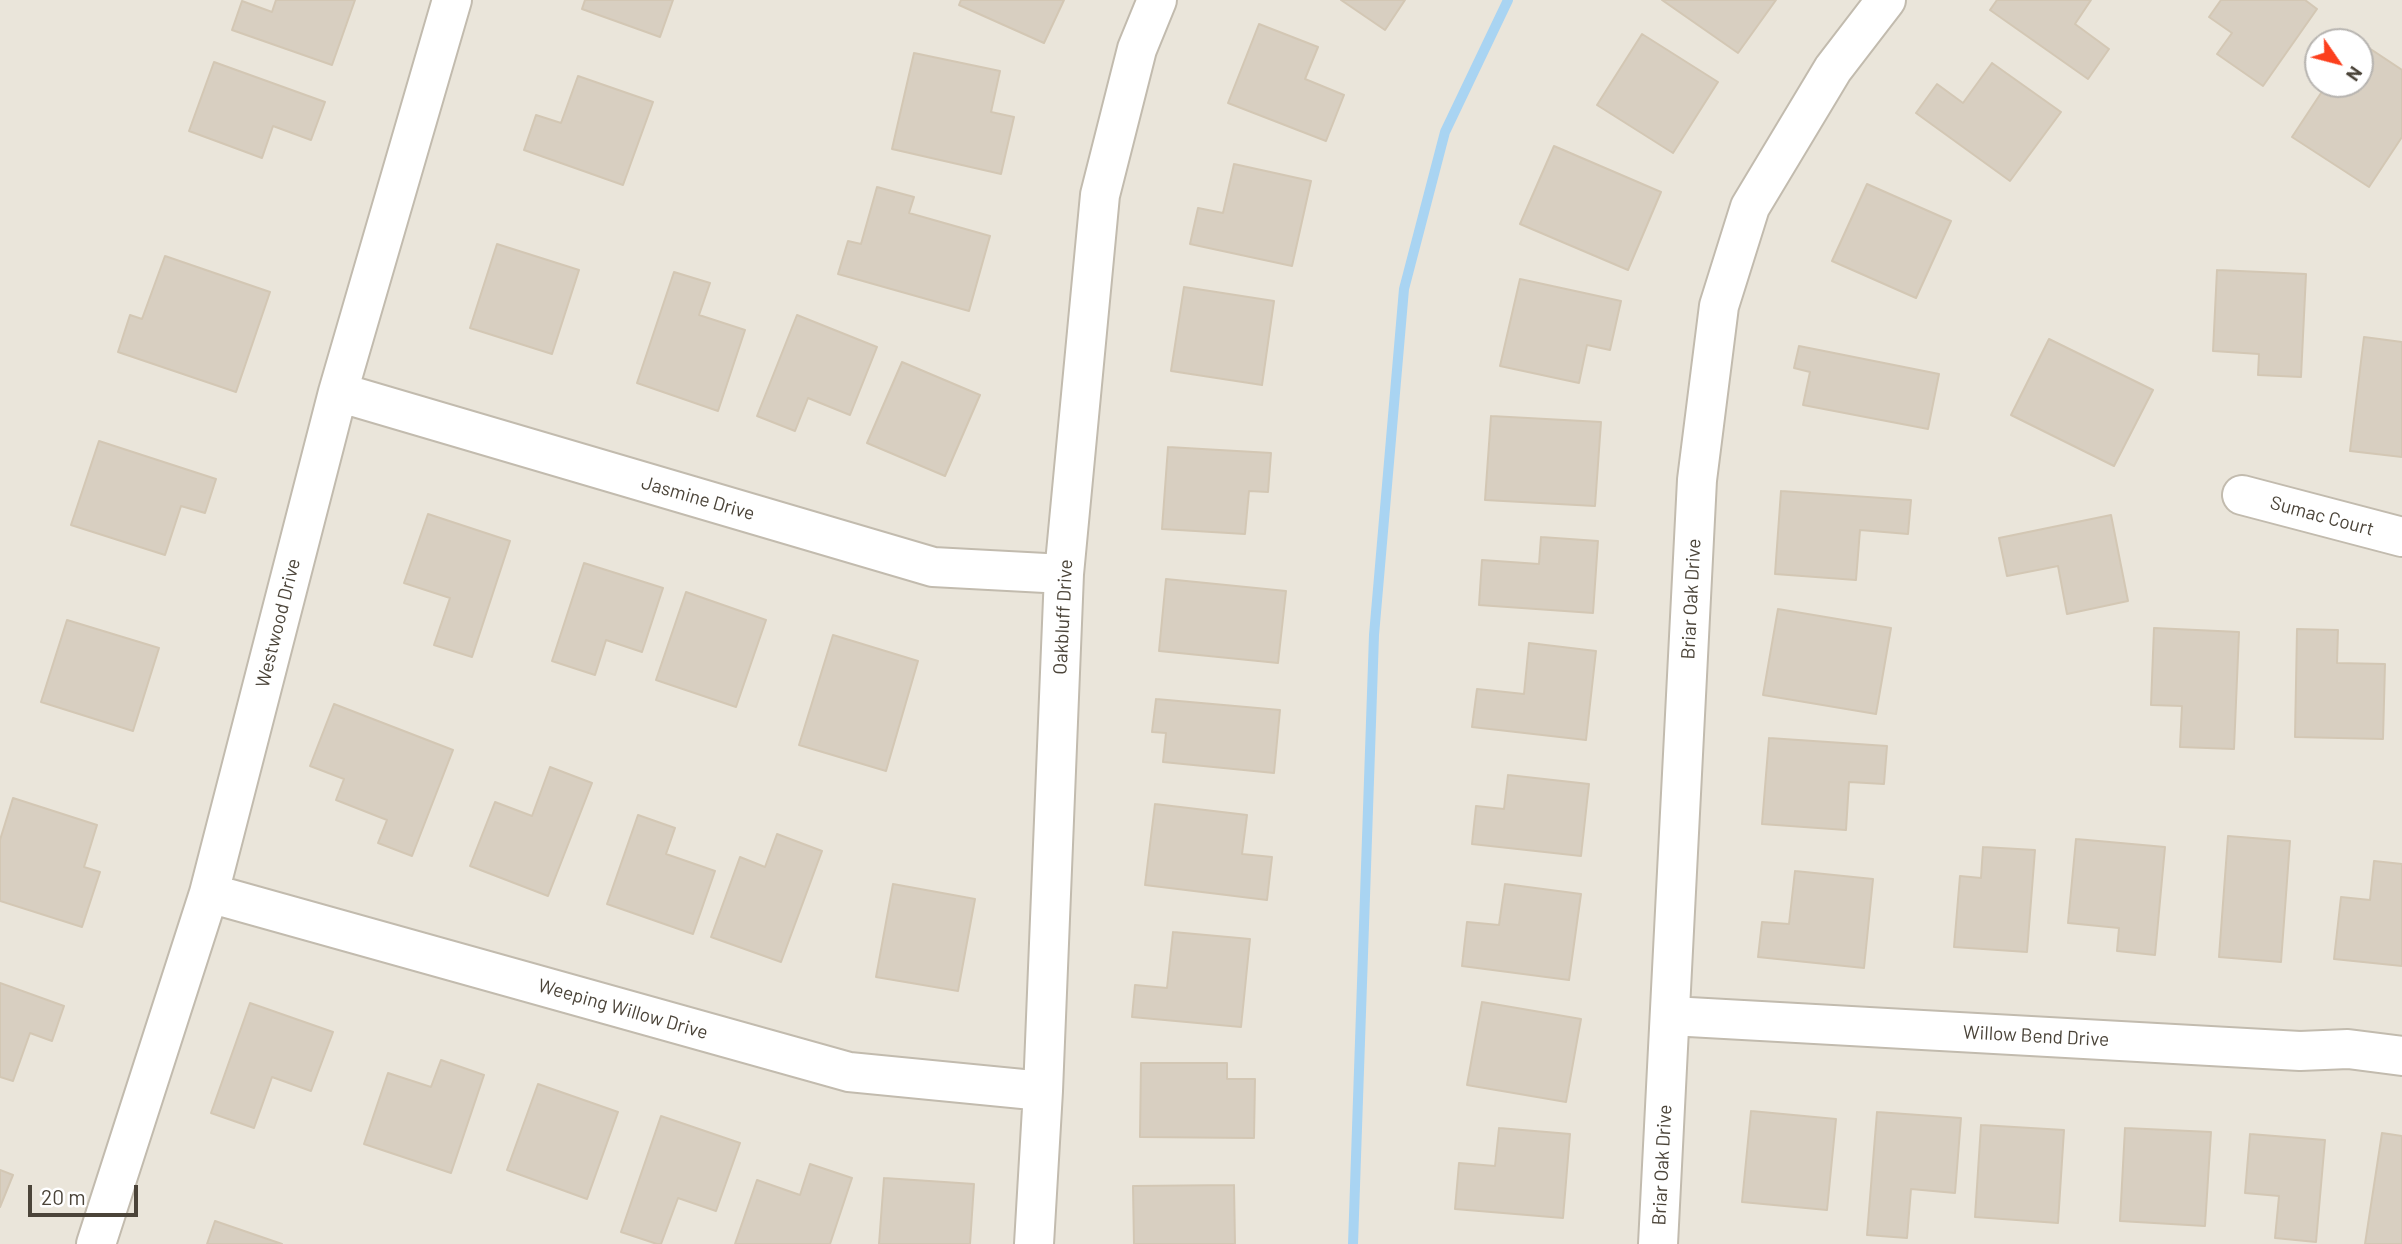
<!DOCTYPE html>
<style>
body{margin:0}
#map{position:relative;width:2402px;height:1244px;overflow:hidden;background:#f6f3ec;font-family:Barlow,sans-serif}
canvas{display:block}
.north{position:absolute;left:2304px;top:28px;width:70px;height:70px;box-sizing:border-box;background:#fff;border:2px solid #b7b4b0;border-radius:50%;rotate:125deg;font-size:19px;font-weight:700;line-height:28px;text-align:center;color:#4b4439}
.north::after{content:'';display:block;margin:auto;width:24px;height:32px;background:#fc3f1d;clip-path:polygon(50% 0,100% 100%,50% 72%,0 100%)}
.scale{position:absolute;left:28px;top:1185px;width:110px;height:32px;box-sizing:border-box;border:4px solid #4b4439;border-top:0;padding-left:9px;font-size:21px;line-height:24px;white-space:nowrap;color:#4b4439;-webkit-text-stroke:5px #fff;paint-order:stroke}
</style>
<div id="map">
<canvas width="2402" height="1244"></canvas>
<div class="north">N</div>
<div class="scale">20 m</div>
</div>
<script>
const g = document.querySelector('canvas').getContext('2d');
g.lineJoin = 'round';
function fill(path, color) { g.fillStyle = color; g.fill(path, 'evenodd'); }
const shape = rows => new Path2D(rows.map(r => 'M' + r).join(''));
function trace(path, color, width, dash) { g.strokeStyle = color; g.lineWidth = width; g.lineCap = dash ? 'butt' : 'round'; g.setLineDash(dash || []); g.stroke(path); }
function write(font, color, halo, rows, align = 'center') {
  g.font = font + ' Barlow,sans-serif'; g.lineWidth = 7; g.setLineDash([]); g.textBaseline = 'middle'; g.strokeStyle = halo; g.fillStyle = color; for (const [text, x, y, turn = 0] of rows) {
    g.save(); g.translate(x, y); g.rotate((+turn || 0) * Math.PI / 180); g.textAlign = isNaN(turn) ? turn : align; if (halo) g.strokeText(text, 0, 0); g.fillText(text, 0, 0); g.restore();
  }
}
const residential = shape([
 [0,0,2402,0,2402,1244,0,1244],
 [2318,42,2360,42,2360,84,2318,84]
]);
const stream = shape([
 [1353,1244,1374,635,1404,289,1445,132,1508,0]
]);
const building = shape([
 [276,0,355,0,332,65,232,30,242,1,272,12,276,0],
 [585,0,673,0,660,37,582,9,585,0],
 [961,0,1064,0,1044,43,959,5,961,0],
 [1341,0,1405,0,1385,30,1341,0],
 [1662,0,1776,0,1738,53,1662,0],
 [1997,0,2091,0,2075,24,2109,49,2088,79,1990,10,1997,0],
 [2221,0,2305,0,2317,9,2263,86,2217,54,2232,33,2209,17,2221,0],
 [1259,24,1318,47,1305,79,1344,95,1326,141,1228,103,1259,24],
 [1642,34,1718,82,1673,153,1597,105,1642,34],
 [2360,42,2402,70,2402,137,2369,187,2292,137,2327,84,2360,84,2360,42],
 [914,53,1000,71,991,112,1014,117,1001,174,892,149,914,53],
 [214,62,325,102,311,140,273,126,262,158,189,131,214,62],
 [1992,63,2061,112,2010,181,1916,113,1937,84,1963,103,1992,63],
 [578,76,653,102,623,185,524,150,536,115,561,123,578,76],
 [1554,146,1661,192,1628,270,1520,224,1554,146],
 [1234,164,1311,181,1292,266,1190,244,1198,208,1223,213,1234,164],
 [1867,184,1951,221,1916,298,1832,261,1867,184],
 [877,187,914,197,909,213,990,236,969,311,838,274,848,241,861,244,877,187],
 [497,244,579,270,552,354,470,328,497,244],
 [165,256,270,292,236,392,118,352,130,315,142,319,165,256],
 [2217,270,2306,274,2301,377,2258,375,2259,354,2213,351,2217,270],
 [674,272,710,283,699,315,745,330,718,411,637,383,674,272],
 [1520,279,1621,301,1610,350,1587,345,1579,383,1500,366,1520,279],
 [1184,287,1274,301,1262,385,1171,371,1184,287],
 [797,315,877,347,850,415,808,398,795,431,757,416,797,315],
 [2364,337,2402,342,2402,457,2350,451,2364,337],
 [2049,339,2153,390,2114,466,2011,415,2049,339],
 [1799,346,1939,374,1928,429,1803,405,1810,372,1794,368,1799,346],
 [902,362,980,395,945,476,867,443,902,362],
 [1491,416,1601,422,1595,506,1485,500,1491,416],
 [99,441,216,479,205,513,181,506,165,555,71,525,99,441],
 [1168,447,1271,453,1268,492,1249,491,1245,534,1162,529,1168,447],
 [1781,491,1911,500,1908,534,1860,530,1856,580,1775,574,1781,491],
 [428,514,510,541,472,657,434,645,450,598,404,583,428,514],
 [2111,515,2128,601,2067,614,2058,566,2007,576,1999,538,2111,515],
 [1541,537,1598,541,1593,613,1479,605,1482,560,1539,564,1541,537],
 [584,563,663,588,642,652,606,640,595,675,552,661,584,563],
 [1166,579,1286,591,1278,663,1159,651,1166,579],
 [686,592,766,620,736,707,656,680,686,592],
 [1778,609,1891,628,1876,714,1763,695,1778,609],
 [67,620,159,648,133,731,41,702,67,620],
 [2154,628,2239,632,2234,749,2180,747,2182,706,2151,705,2154,628],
 [2297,629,2338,630,2337,663,2385,664,2383,739,2295,737,2297,629],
 [833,635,918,661,886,771,799,745,833,635],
 [1529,643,1596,651,1586,740,1472,727,1477,689,1524,694,1529,643],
 [1156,699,1280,710,1274,773,1163,762,1166,733,1152,732,1156,699],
 [334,704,453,750,412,856,378,843,387,820,336,800,344,779,310,766,334,704],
 [1769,738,1887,746,1884,784,1849,782,1846,830,1762,824,1769,738],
 [550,767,592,783,548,896,470,866,495,802,532,816,550,767],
 [1508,775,1589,784,1581,856,1472,844,1476,806,1504,809,1508,775],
 [13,798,97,825,84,867,100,872,82,927,0,901,0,840,13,798],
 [1155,804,1247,815,1242,854,1272,857,1267,900,1145,885,1155,804],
 [638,815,675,828,666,854,715,871,693,934,607,904,638,815],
 [777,834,822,851,781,962,711,937,740,857,765,867,777,834],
 [2228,836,2290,841,2281,962,2219,957,2228,836],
 [2076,839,2165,847,2155,955,2117,951,2119,928,2068,923,2076,839],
 [1983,847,2035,850,2027,952,1954,947,1960,876,1981,878,1983,847],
 [2374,861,2402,864,2402,966,2334,959,2341,897,2370,900,2374,861],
 [1795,871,1873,879,1864,968,1758,957,1762,922,1789,924,1795,871],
 [893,884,975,899,958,991,876,977,893,884],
 [1505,884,1581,894,1569,980,1462,966,1467,922,1499,925,1505,884],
 [1173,932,1250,939,1241,1027,1132,1017,1135,985,1167,988,1173,932],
 [0,983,64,1006,52,1041,30,1033,13,1081,0,1077,0,983],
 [1482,1002,1581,1019,1566,1102,1467,1085,1482,1002],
 [250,1003,333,1032,311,1091,272,1077,254,1128,211,1113,250,1003],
 [441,1060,484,1075,451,1173,364,1144,388,1073,431,1087,441,1060],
 [1141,1063,1227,1063,1227,1079,1255,1079,1254,1138,1140,1137,1141,1063],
 [538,1084,618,1112,587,1199,507,1170,538,1084],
 [1751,1111,1836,1119,1827,1210,1742,1202,1751,1111],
 [1877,1112,1961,1118,1955,1193,1911,1189,1907,1238,1867,1235,1877,1112],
 [661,1116,740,1143,716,1211,678,1198,661,1244,657,1244,621,1232,661,1116],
 [1981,1125,2064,1130,2058,1223,1975,1217,1981,1125],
 [1499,1128,1570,1134,1563,1218,1455,1209,1459,1163,1495,1166,1499,1128],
 [2125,1128,2211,1132,2205,1226,2120,1221,2125,1128],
 [2382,1133,2402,1136,2402,1244,2365,1244,2382,1133],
 [2250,1134,2325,1140,2316,1242,2275,1238,2279,1196,2245,1193,2250,1134],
 [810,1164,852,1178,830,1244,735,1244,757,1180,800,1195,810,1164],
 [0,1170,13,1175,0,1207,0,1170],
 [884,1178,974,1184,970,1244,879,1244,884,1178],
 [1234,1185,1235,1244,1134,1244,1133,1186,1234,1185],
 [215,1221,282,1244,207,1244,215,1221]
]);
const minor = shape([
 [338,392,933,567,1064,574],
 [2242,495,2402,537],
 [209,893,849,1072,1043,1091],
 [1671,1016,2300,1051,2348,1049,2402,1056],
 [96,1244,209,893,338,392,452,0],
 [1034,1244,1043,1091,1064,574,1100,195,1137,49,1157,0],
 [1658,1244,1697,480,1719,306,1750,207,1833,69,1886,0]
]);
const streetNames = [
 ["Jasmine Drive",698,498,16],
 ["Sumac Court",2322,516,15],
 ["Briar Oak Drive",1691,599,-87],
 ["Oakbluff Drive",1063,617,-87],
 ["Westwood Drive",278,623,-76],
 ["Weeping Willow Drive",623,1009,16],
 ["Willow Bend Drive",2036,1036,3],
 ["Briar Oak Drive",1662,1165,-87]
];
fill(residential, '#eae5da');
trace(stream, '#a9d4f2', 10);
fill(building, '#d8cfc1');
trace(building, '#d3c7b4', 2);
trace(minor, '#c2bbae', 42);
trace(minor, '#fff', 38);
write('19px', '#4b4439', '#fff', streetNames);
</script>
